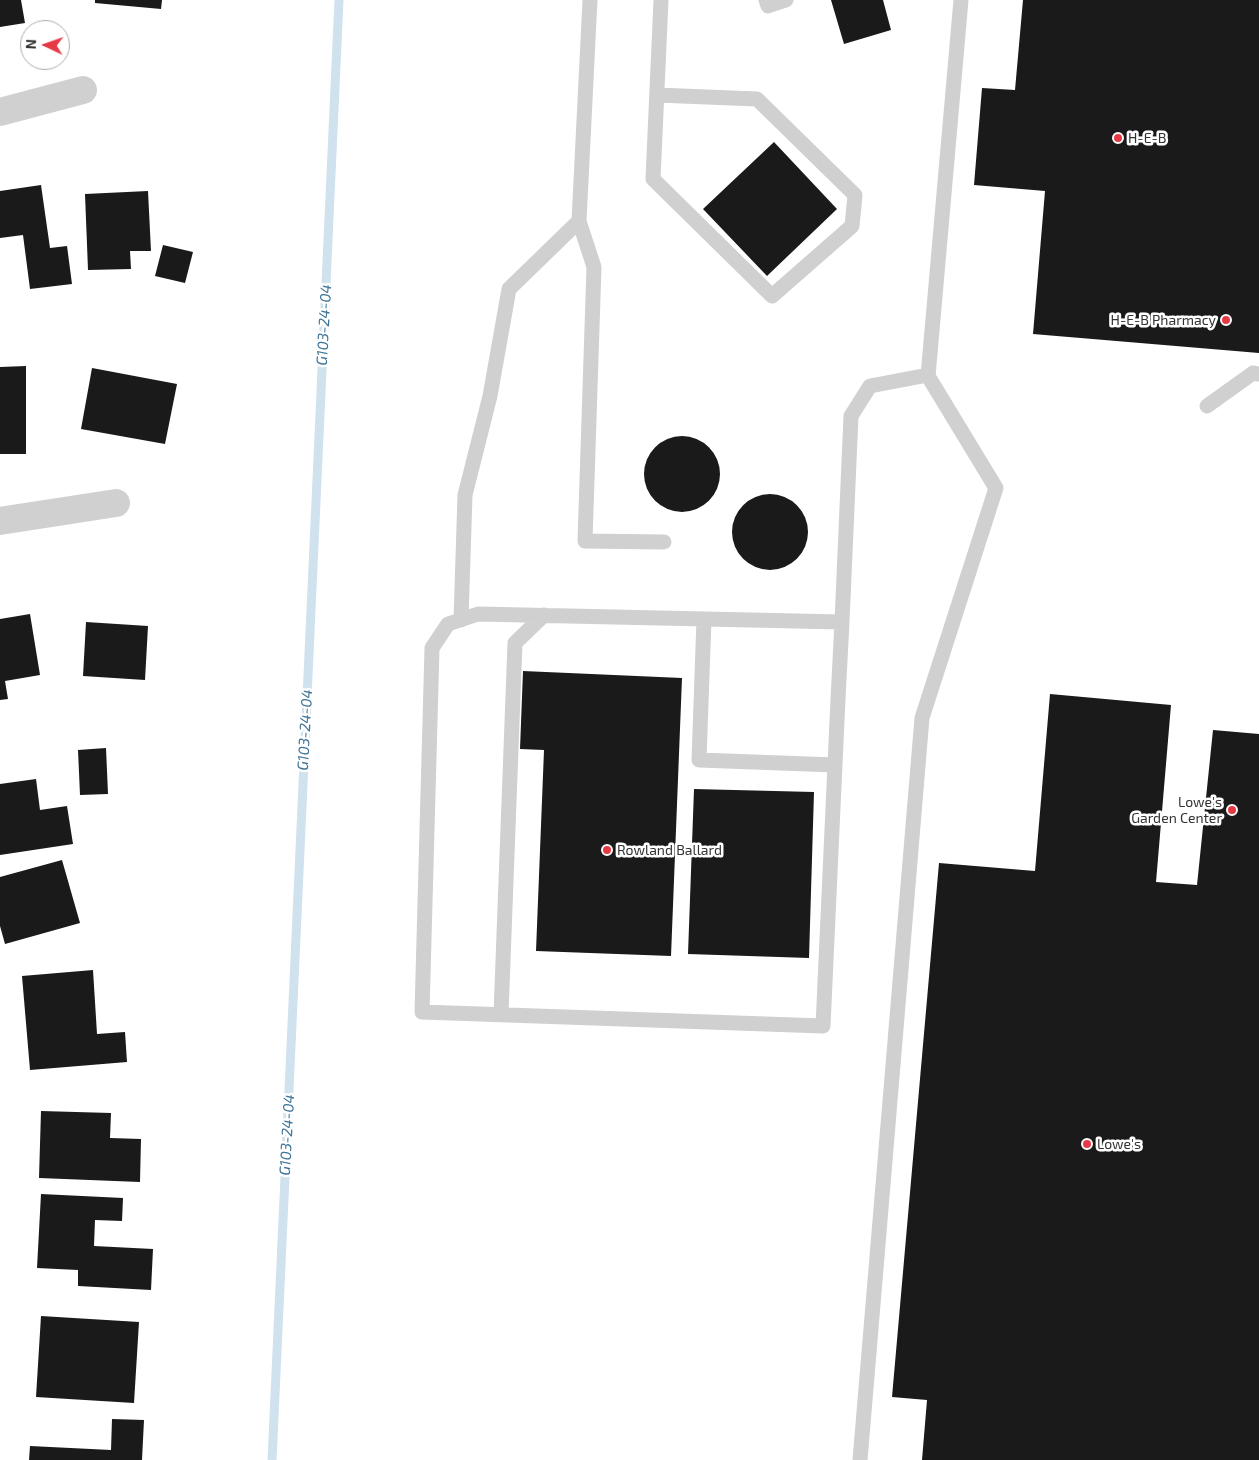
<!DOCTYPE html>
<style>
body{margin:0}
#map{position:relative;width:1259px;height:1460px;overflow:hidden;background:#fff;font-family:"Exo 2",sans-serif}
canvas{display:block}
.north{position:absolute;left:20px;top:20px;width:50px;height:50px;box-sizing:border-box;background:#fff;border:1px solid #adadad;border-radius:50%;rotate:273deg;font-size:14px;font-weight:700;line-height:20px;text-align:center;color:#333}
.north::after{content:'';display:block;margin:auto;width:18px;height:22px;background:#e63946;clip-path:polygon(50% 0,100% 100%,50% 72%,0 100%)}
</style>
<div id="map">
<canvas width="1259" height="1460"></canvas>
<div class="north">N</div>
</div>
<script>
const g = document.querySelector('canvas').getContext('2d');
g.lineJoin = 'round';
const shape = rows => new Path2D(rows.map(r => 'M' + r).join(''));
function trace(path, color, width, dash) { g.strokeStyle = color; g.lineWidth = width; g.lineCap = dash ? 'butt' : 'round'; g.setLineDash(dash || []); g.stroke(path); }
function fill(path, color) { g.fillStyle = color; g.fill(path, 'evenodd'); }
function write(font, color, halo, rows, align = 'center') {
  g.font = font + ' "Exo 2",sans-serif'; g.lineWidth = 5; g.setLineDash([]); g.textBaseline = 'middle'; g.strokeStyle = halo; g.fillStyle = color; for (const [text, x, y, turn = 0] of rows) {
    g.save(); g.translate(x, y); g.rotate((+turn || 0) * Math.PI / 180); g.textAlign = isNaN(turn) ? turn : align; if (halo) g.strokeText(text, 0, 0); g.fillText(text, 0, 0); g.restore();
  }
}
const stream = shape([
 [272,1460,339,0]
]);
const building = shape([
 [0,0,21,0,25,23,0,27],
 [95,0,162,0,161,9,95,3],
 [831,0,883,0,891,30,844,44],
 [1023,0,1259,0,1259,353,1033,334,1045,191,974,185,982,88,1015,90],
 [774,142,837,209,767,276,703,209],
 [41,185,50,248,67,246,72,284,30,289,23,235,0,238,0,191],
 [148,191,151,251,130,251,131,269,88,270,85,194],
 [163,245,193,252,185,283,155,276],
 [26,366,26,454,0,454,0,367],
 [92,368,177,384,165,444,81,429],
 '644 474a38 38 0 1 1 76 0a38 38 0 1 1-76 0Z',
 '732 532a38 38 0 1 1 76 0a38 38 0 1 1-76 0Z',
 [30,614,40,675,5,681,8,699,0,700,0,619],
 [86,622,148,626,145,680,83,676],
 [523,671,682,678,671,956,536,951,544,750,520,749],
 [1050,694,1171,705,1156,882,1197,885,1213,730,1259,734,1259,1460,922,1460,927,1400,892,1397,939,863,1035,871],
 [106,748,108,794,80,795,78,750],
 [36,779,40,810,67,806,73,844,0,855,0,784],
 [694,789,814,792,809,958,688,954],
 [62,860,80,923,5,944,0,926,0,877],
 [93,970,97,1034,125,1032,127,1062,30,1070,22,976],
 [41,1111,111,1113,110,1138,141,1139,140,1182,39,1178],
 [41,1194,123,1198,122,1221,95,1220,94,1246,153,1249,151,1290,78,1286,78,1270,37,1268],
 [41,1316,139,1322,134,1403,36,1397],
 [112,1419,144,1420,142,1460,29,1460,30,1446,111,1450]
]);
const lane = shape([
 [590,0,579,221,594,267,585,541,664,542],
 [766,0,768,6,786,0],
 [657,95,757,99,855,195,852,226,772,296,653,179,661,0],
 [1207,406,1253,373,1259,374],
 [704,619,699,760,835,765],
 [461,620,465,495,490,396,509,289,579,221],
 [842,622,478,614,448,624,432,648,422,1012,823,1026,838,699,842,622,851,416,870,386,928,375],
 [501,1014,515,643,544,615],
 [860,1460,922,718,996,488,928,376,961,0]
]);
const street = shape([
 [0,112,83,90],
 [0,521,116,503]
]);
const markers = [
 [1118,138,5,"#e63946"],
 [1226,320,5,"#e63946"],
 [1232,810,5,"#e63946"],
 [607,850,5,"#e63946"],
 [1087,1144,5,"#e63946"]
];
const poiNames = [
 ["H-E-B",1128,138],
 ["H-E-B Pharmacy",1216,320,"right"],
 ["Lowe's",1222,802,"right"],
 ["Garden Center",1222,818,"right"],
 ["Rowland Ballard",617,850],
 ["Lowe's",1097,1144]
];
const waterNames = [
 ["G103-24-04",324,325,-87],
 ["G103-24-04",305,730,-87],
 ["G103-24-04",287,1135,-87]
];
trace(stream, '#cfe2ee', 9);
fill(building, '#1a1a1a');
trace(lane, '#d0d0d0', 15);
trace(street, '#d0d0d0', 28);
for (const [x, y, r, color] of markers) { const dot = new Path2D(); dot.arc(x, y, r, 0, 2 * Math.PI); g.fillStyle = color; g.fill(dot); trace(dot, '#fff', 2); }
write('14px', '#333', '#fff', poiNames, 'left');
write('italic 15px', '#3f7597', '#fff', waterNames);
</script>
